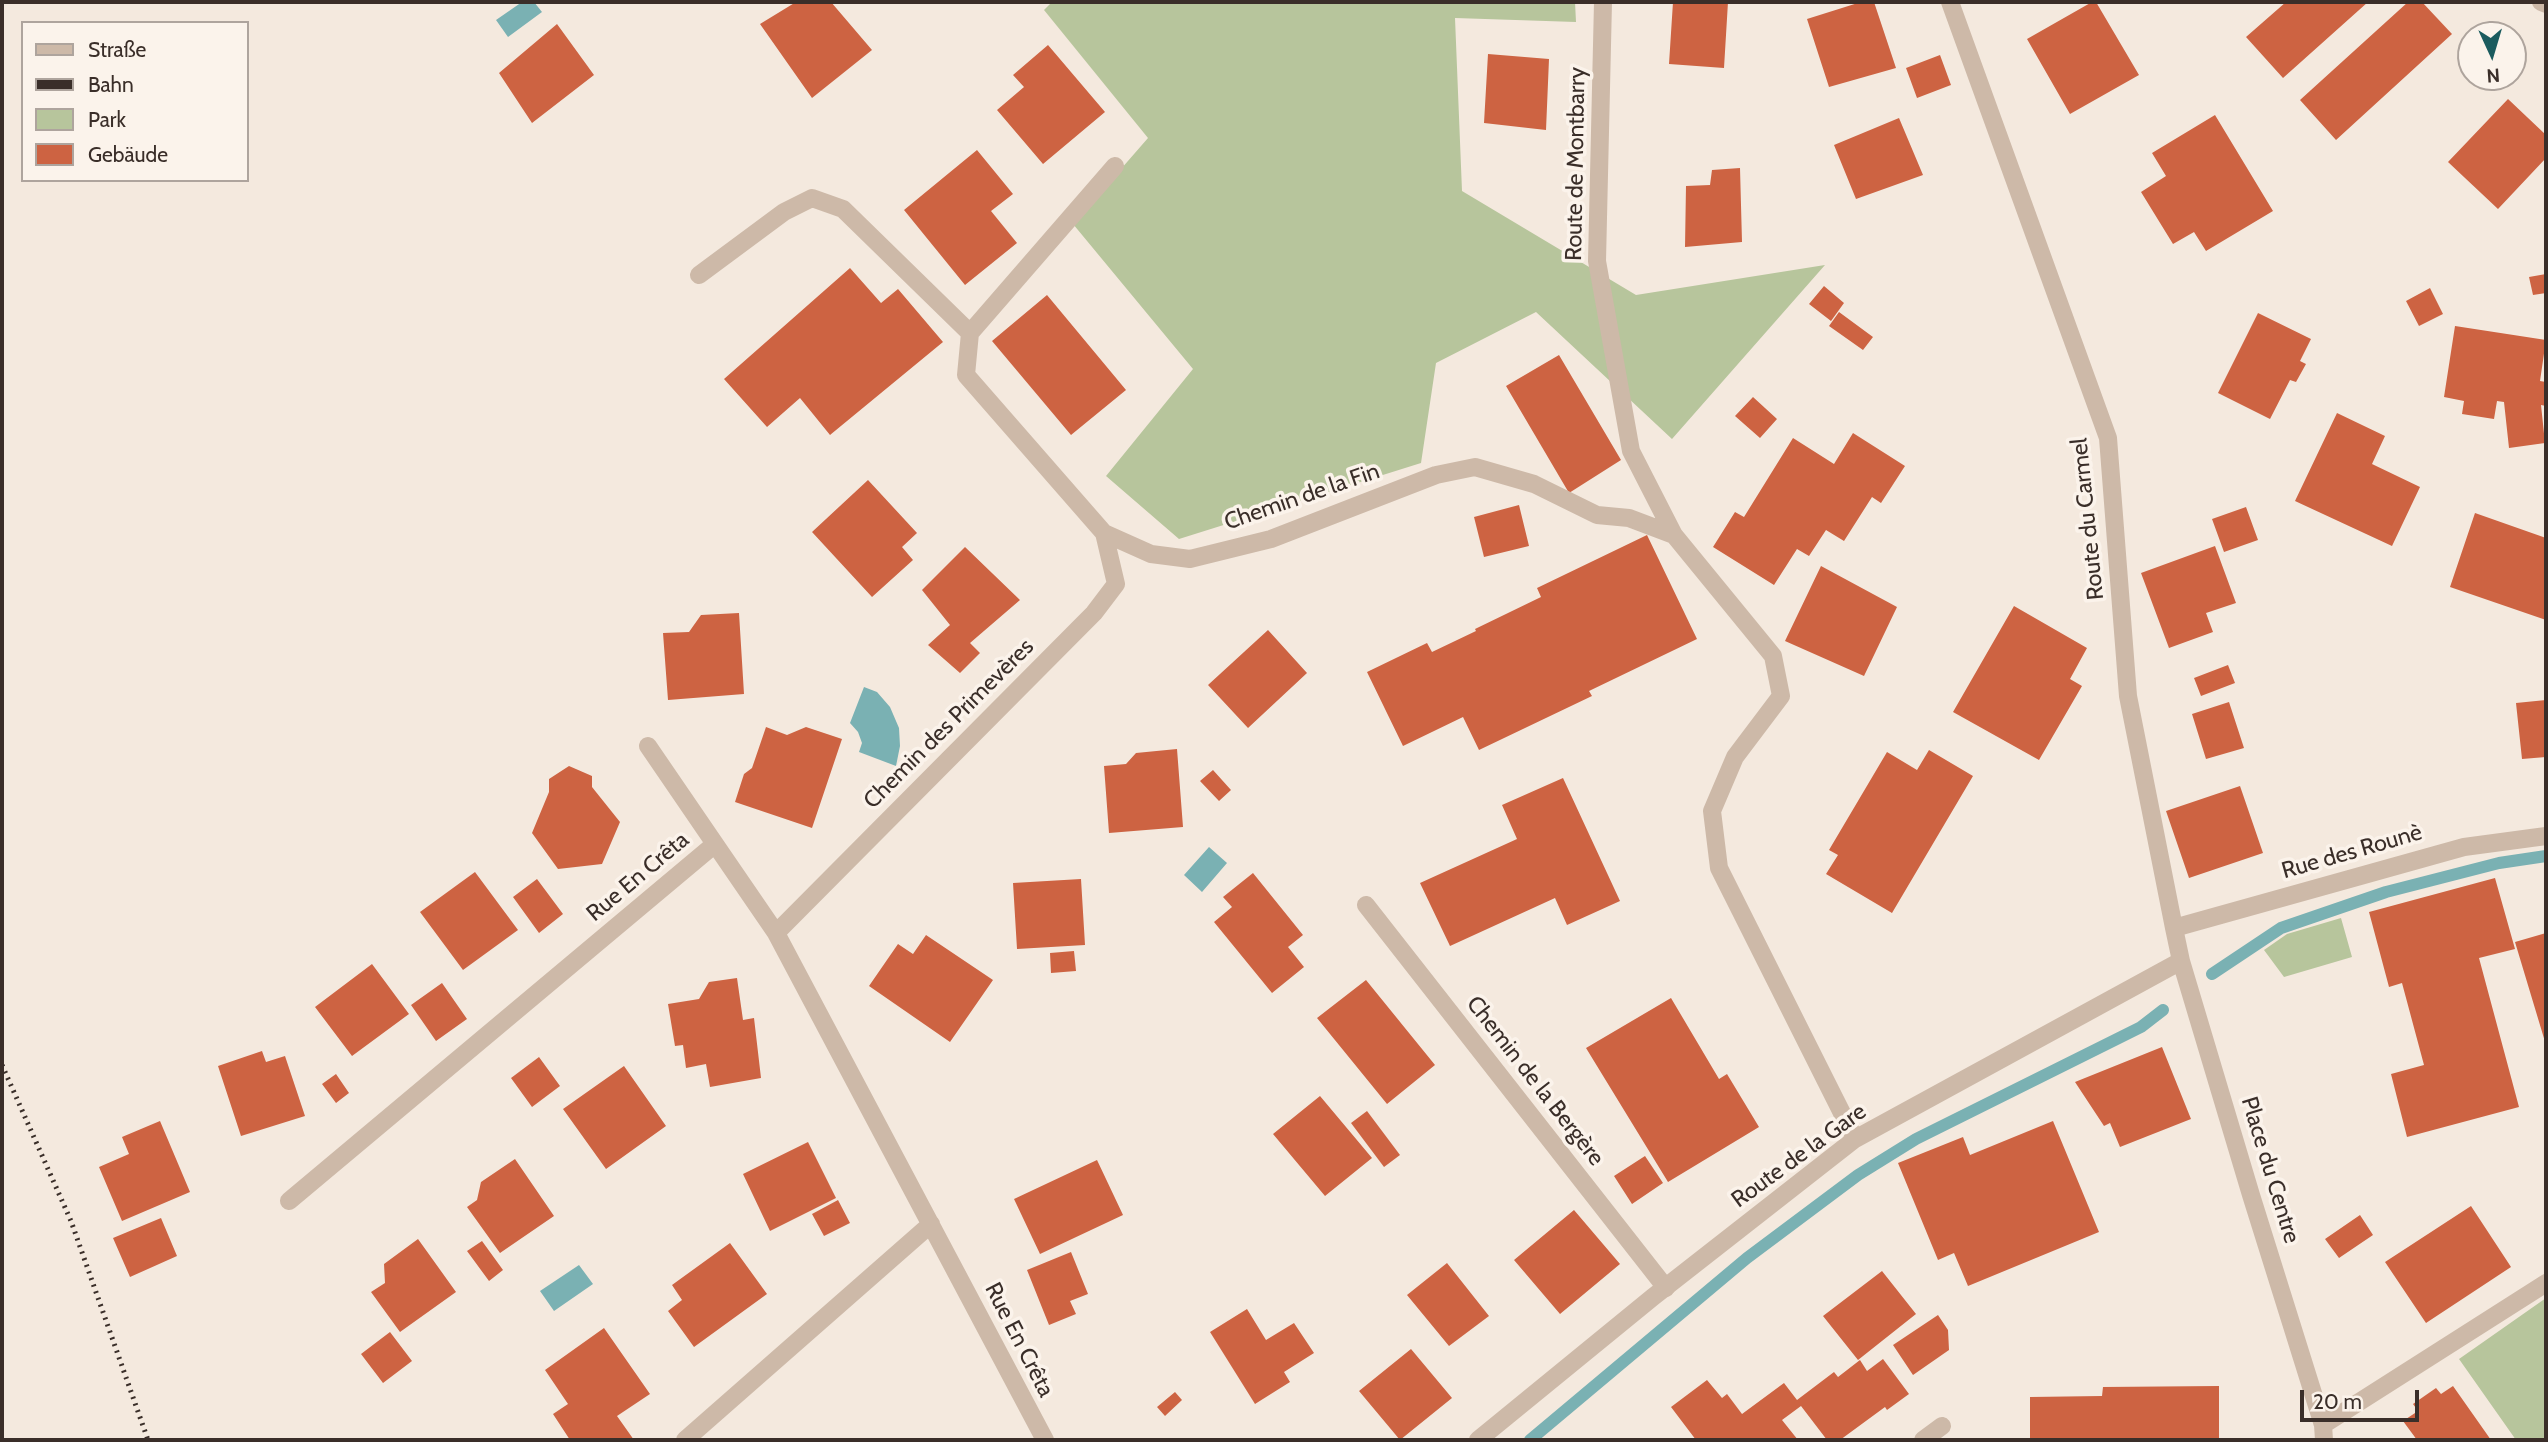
<!DOCTYPE html>
<meta charset="utf-8">
<style>
body{margin:0}
#map{position:relative;width:2548px;height:1442px;overflow:hidden;background:#f4e9de;font-family:Cabin,sans-serif}
canvas{display:block}
.frame{position:absolute;inset:0;border:4px solid #3a2e29;pointer-events:none}
.legend{position:absolute;left:21px;top:21px;width:228px;height:161px;box-sizing:border-box;background:#fbf3eb;border:2px solid #aea49d;margin:0;padding:9px 12px;list-style:none;font-size:21px;color:#3a2e29}
.legend li{display:flex;align-items:center;gap:14px;height:35px}
.legend b{width:35px;border:2px solid #aea49d}
.north{position:absolute;left:2457px;top:21px;width:70px;height:70px;box-sizing:border-box;background:#fbf3eb;border:2px solid #aea49d;border-radius:50%;rotate:176deg;font-size:19px;font-weight:700;line-height:28px;text-align:center;color:#3a2e29}
.north::after{content:'';display:block;margin:auto;width:24px;height:32px;background:#1b5b5e;clip-path:polygon(50% 0,100% 100%,50% 72%,0 100%)}
.scale{position:absolute;left:2300px;top:1390px;width:119px;height:32px;box-sizing:border-box;border:4px solid #3a2e29;border-top:0;padding-left:9px;font-size:21px;line-height:24px;white-space:nowrap;color:#3a2e29;-webkit-text-stroke:5px #fbf3eb;paint-order:stroke}
</style>
<div id="map">
<canvas width="2548" height="1442"></canvas>
<div class="frame"></div>
<ul class="legend">
<li><b style="height:9px;background:#cdb9a8"></b>Straße</li>
<li><b style="height:9px;background:#3a2e29"></b>Bahn</li>
<li><b style="height:19px;background:#b7c59c"></b>Park</li>
<li><b style="height:19px;background:#cd6342"></b>Gebäude</li>
</ul>
<div class="north">N</div>
<div class="scale">20 m</div>
</div>
<script>
const g = document.querySelector('canvas').getContext('2d');
g.lineJoin = 'round';
function fill(path, color) { g.fillStyle = color; g.fill(path, 'evenodd'); }
const shape = rows => new Path2D(rows.map(r => 'M' + r).join(''));
function trace(path, color, width, dash) { g.strokeStyle = color; g.lineWidth = width; g.lineCap = dash ? 'butt' : 'round'; g.setLineDash(dash || []); g.stroke(path); }
function write(font, color, halo, rows, align = 'center') {
  g.font = font + ' Cabin,sans-serif'; g.lineWidth = 7; g.setLineDash([]); g.textBaseline = 'middle'; g.strokeStyle = halo; g.fillStyle = color; for (const [text, x, y, turn = 0] of rows) {
    g.save(); g.translate(x, y); g.rotate((+turn || 0) * Math.PI / 180); g.textAlign = isNaN(turn) ? turn : align; if (halo) g.strokeText(text, 0, 0); g.fillText(text, 0, 0); g.restore();
  }
}
const green = shape([
 [1052,2,1575,2,1576,22,1455,18,1462,191,1636,295,1825,265,1672,439,1536,312,1436,363,1421,463,1179,539,1106,476,1193,369,1073,224,1148,138,1044,10],
 [2341,918,2352,957,2284,977,2264,950,2287,934],
 [2546,1298,2546,1440,2516,1440,2459,1359]
]);
const water = shape([
 [522,2,534,2,542,12,508,37,496,20],
 [864,687,877,692,890,707,899,728,900,746,896,766,859,752,862,743,858,732,850,723],
 [1209,847,1227,863,1202,892,1184,875],
 [579,1265,593,1284,554,1311,540,1291]
]);
const stream = shape([
 [2212,974,2281,928,2386,892,2499,863,2546,856],
 [1530,1440,1747,1258,1858,1175,1916,1139,2141,1027,2163,1010]
]);
const building = shape([
 [796,2,831,2,872,50,812,98,760,24],
 [1673,2,1728,2,1724,68,1669,64],
 [1861,2,1874,2,1896,68,1829,87,1807,19],
 [2092,2,2096,2,2139,75,2070,114,2027,39],
 [2286,2,2368,2,2283,78,2246,37],
 [2408,2,2422,2,2452,34,2336,140,2300,100],
 [557,24,594,75,532,123,499,73],
 [1048,45,1105,112,1043,164,997,110,1024,87,1013,75],
 [1488,54,1549,59,1546,130,1484,123],
 [1940,55,1951,85,1917,98,1906,68],
 [2508,99,2546,135,2546,158,2498,209,2448,162],
 [2215,115,2273,211,2206,251,2194,232,2173,244,2141,192,2166,176,2152,153],
 [1899,118,1923,175,1856,199,1834,145],
 [977,150,1013,194,991,211,1017,243,965,285,904,210],
 [1740,168,1742,242,1685,247,1686,186,1710,185,1712,170],
 [850,268,881,303,898,289,943,342,830,435,800,398,767,427,724,379],
 [2546,274,2546,293,2533,295,2529,277],
 [1824,286,1844,303,1831,321,1809,304],
 [2430,288,2443,314,2419,326,2406,301],
 [1047,295,1126,390,1071,435,992,341],
 [1839,312,1873,337,1863,350,1829,326],
 [2258,313,2311,339,2300,361,2306,364,2296,382,2290,380,2270,419,2218,393],
 [2455,326,2546,340,2540,381,2546,382,2546,406,2541,405,2545,443,2509,448,2504,402,2497,401,2494,419,2462,414,2464,401,2444,397],
 [1559,355,1621,460,1569,493,1506,386],
 [1753,397,1777,419,1760,438,1735,416],
 [2337,413,2385,436,2372,464,2420,487,2392,546,2295,501],
 [1853,433,1905,466,1881,503,1872,497,1844,541,1826,530,1809,556,1797,549,1774,585,1713,547,1735,512,1744,517,1793,438,1834,464],
 [868,480,917,533,902,547,913,560,872,597,812,532],
 [1519,505,1529,546,1484,557,1474,517],
 [2246,507,2258,540,2224,552,2212,519],
 [2475,513,2546,538,2546,620,2450,587],
 [1647,535,1697,639,1589,691,1592,696,1479,750,1463,717,1403,746,1367,672,1427,643,1432,652,1476,631,1475,629,1541,597,1537,588],
 [2215,546,2236,603,2206,613,2213,632,2169,648,2141,573],
 [965,547,1020,600,970,643,980,653,960,673,928,645,950,625,922,590],
 [1821,566,1897,607,1864,676,1785,641],
 [2014,606,2087,648,2070,679,2082,686,2039,760,1953,712],
 [739,613,744,694,668,700,663,633,689,632,701,615],
 [1268,630,1307,673,1248,728,1208,685],
 [2228,665,2235,683,2201,696,2194,678],
 [2546,700,2546,757,2522,759,2516,703],
 [2229,702,2244,748,2206,759,2192,714],
 [766,727,787,735,806,727,842,739,812,828,735,802,744,774,752,768],
 [1177,749,1183,827,1109,833,1104,766,1126,764,1136,753],
 [1929,750,1973,776,1892,913,1826,874,1838,855,1829,850,1887,752,1917,770],
 [569,766,592,776,592,787,620,822,602,864,558,869,532,833,549,792,549,779],
 [1213,770,1231,790,1219,801,1200,781],
 [1563,778,1620,901,1567,925,1555,898,1450,946,1420,883,1517,839,1502,805],
 [2240,786,2263,853,2189,878,2166,811],
 [475,872,518,930,463,970,420,912],
 [1253,873,1303,935,1288,947,1304,967,1272,993,1214,922,1232,907,1223,897],
 [2495,878,2515,949,2479,958,2519,1107,2407,1137,2391,1074,2424,1065,2402,983,2389,987,2369,912],
 [537,879,563,914,539,933,513,897],
 [1081,879,1085,945,1017,949,1013,883],
 [2546,933,2546,1045,2515,942],
 [926,935,993,980,950,1042,869,986,898,944,913,954],
 [1074,951,1076,971,1051,973,1050,953],
 [372,964,409,1014,352,1056,315,1007],
 [737,978,743,1020,754,1018,761,1078,710,1087,706,1064,686,1068,683,1045,675,1046,668,1004,699,999,709,982],
 [1366,980,1435,1065,1387,1104,1317,1018],
 [442,983,467,1019,436,1041,411,1005],
 [1671,998,1719,1079,1727,1074,1759,1127,1668,1182,1586,1048],
 [2162,1047,2191,1119,2120,1147,2110,1123,2104,1126,2075,1082],
 [262,1051,266,1062,285,1056,305,1116,241,1136,218,1066],
 [539,1057,560,1086,532,1107,511,1078],
 [624,1066,666,1126,606,1169,563,1109],
 [336,1074,349,1093,336,1103,322,1084],
 [1320,1096,1372,1158,1325,1196,1273,1134],
 [1367,1111,1400,1155,1384,1167,1351,1123],
 [160,1121,190,1192,122,1221,99,1167,129,1154,122,1137],
 [2053,1121,2099,1232,1968,1286,1954,1253,1938,1260,1898,1163,1963,1137,1970,1155],
 [808,1142,836,1198,770,1231,743,1174],
 [1645,1156,1663,1183,1632,1204,1614,1176],
 [515,1159,554,1216,500,1253,467,1207,477,1200,481,1182],
 [1097,1160,1123,1215,1040,1254,1014,1199],
 [838,1200,850,1223,824,1236,812,1214],
 [2471,1206,2511,1267,2426,1323,2385,1262],
 [1574,1210,1620,1264,1560,1314,1514,1260],
 [2360,1215,2373,1235,2339,1258,2325,1239],
 [161,1218,177,1256,130,1277,113,1238],
 [418,1239,456,1292,400,1332,371,1292,385,1283,384,1264],
 [482,1241,503,1270,489,1281,467,1251],
 [730,1243,767,1294,694,1347,668,1311,682,1300,672,1285],
 [1071,1252,1088,1294,1070,1301,1076,1314,1049,1325,1027,1270],
 [1447,1263,1489,1316,1449,1346,1407,1295],
 [1882,1271,1916,1314,1858,1360,1823,1316],
 [1247,1309,1266,1340,1294,1323,1314,1353,1284,1372,1290,1382,1255,1404,1210,1332],
 [1938,1315,1948,1330,1949,1350,1913,1375,1893,1345],
 [604,1328,650,1394,617,1416,634,1440,570,1440,553,1414,568,1404,545,1370],
 [390,1332,412,1361,383,1383,361,1354],
 [1411,1349,1452,1398,1400,1440,1359,1391],
 [1883,1359,1909,1394,1887,1410,1885,1407,1840,1440,1827,1440,1801,1406,1782,1420,1798,1440,1696,1440,1671,1407,1707,1380,1722,1398,1727,1394,1742,1414,1784,1383,1797,1400,1834,1372,1838,1377,1860,1360,1867,1371],
 [2219,1386,2219,1440,2030,1440,2030,1397,2102,1396,2103,1387],
 [2453,1386,2491,1440,2417,1440,2403,1421,2418,1411,2413,1404,2436,1388,2441,1394],
 [1175,1392,1182,1400,1165,1416,1157,1407]
]);
const lane = shape([
 [1366,905,1666,1288],
 [1923,1440,1942,1426]
]);
const street = shape([
 [1603,2,1597,261,1631,451,1674,535,1773,656,1781,696,1735,757,1712,811,1719,868,1855,1139],
 [1950,2,2108,438,2128,696,2174,928,2181,961,2251,1195,2323,1425,2324,1440],
 [2541,2,2546,4],
 [699,275,784,212,812,198,843,209,970,333,966,375,1104,533,1151,554,1190,559,1271,539,1436,475,1475,467,1534,484,1597,515,1629,518,1674,535],
 [970,333,1115,166],
 [648,746,715,844],
 [2174,928,2464,847,2546,836],
 [776,933,1094,613,1116,584,1104,533],
 [289,1201,715,844,776,933,1045,1440],
 [2323,1425,2546,1283],
 [685,1440,931,1224],
 [1478,1440,1653,1297,1855,1139,2181,961]
]);
const rail = shape([
 [2,1065,71,1221,148,1440]
]);
const streetNames = [
 ["Route de Montbarry",1576,164,-89],
 ["Chemin de la Fin",1302,497,-19],
 ["Route du Carmel",2088,519,-96],
 ["Chemin des Primevères",949,724,-45],
 ["Rue des Rounè",2352,852,-16],
 ["Rue En Crêta",638,877,-40],
 ["Chemin de la Bergère",1535,1081,52],
 ["Route de la Gare",1799,1156,-36],
 ["Place du Centre",2270,1170,73],
 ["Rue En Crêta",1019,1340,63]
];
fill(green, '#b7c59c');
fill(water, '#7ab1b3');
trace(stream, '#7ab1b3', 12);
fill(building, '#cd6342');
trace(lane, '#cdb9a8', 18);
trace(street, '#cdb9a8', 18);
trace(rail, '#3a2e29', 5, [2, 5]);
write('23px', '#3a2e29', '#fbf3eb', streetNames);
</script>
